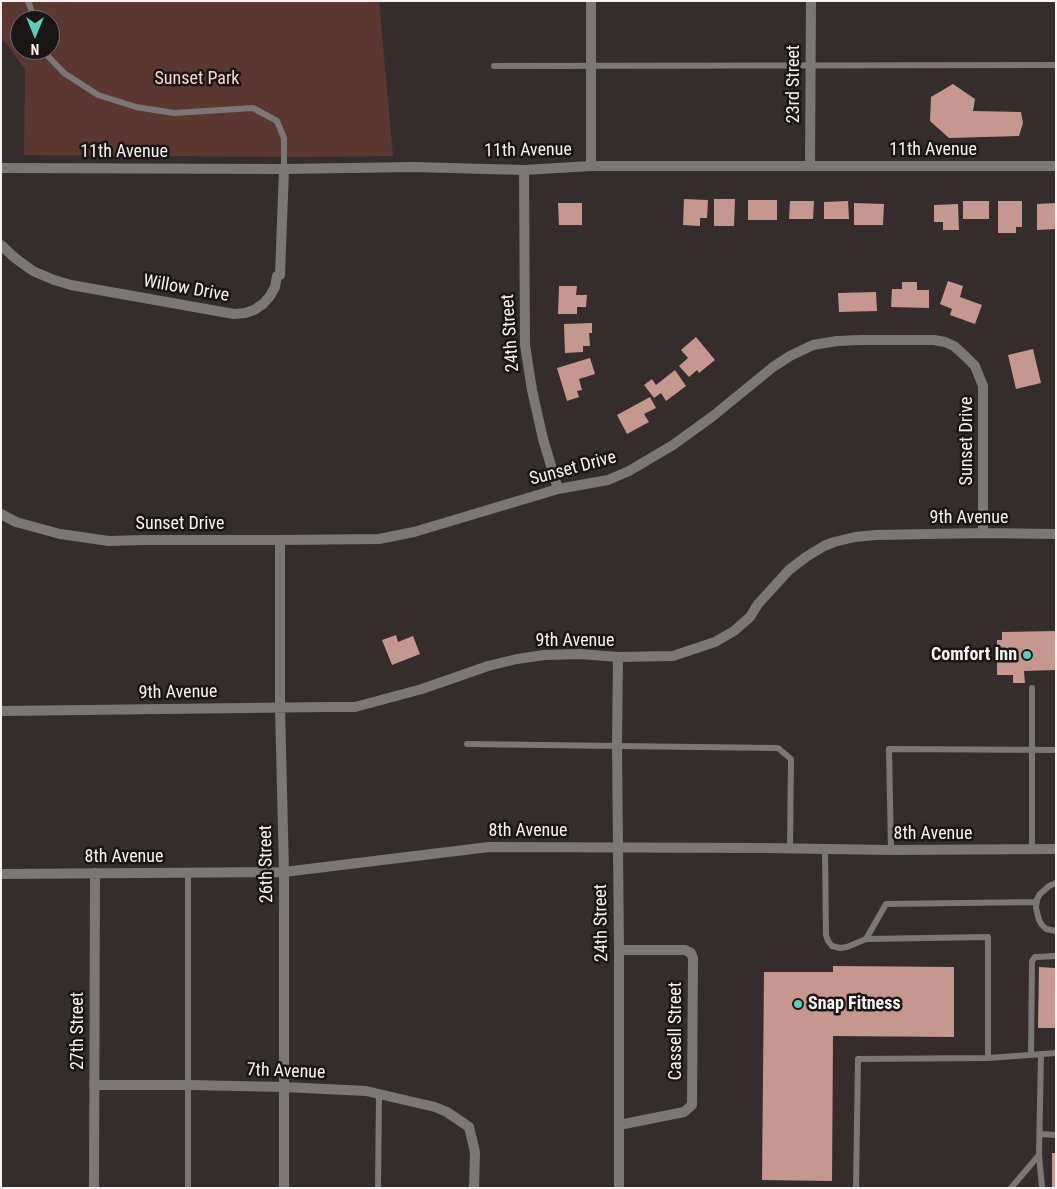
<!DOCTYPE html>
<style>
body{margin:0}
#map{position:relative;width:1057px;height:1189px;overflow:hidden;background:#352d2c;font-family:"Roboto Condensed",sans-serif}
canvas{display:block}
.frame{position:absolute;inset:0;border:2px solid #f8f3f2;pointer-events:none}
.north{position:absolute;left:10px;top:10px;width:50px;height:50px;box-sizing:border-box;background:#1a1616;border:1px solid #736e6e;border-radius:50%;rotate:180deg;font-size:14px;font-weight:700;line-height:20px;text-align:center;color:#f8f3f2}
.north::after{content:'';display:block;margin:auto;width:18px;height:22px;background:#5bcebb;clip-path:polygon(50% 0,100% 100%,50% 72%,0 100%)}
</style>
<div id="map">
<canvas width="1057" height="1189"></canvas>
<div class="frame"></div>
<div class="north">N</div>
</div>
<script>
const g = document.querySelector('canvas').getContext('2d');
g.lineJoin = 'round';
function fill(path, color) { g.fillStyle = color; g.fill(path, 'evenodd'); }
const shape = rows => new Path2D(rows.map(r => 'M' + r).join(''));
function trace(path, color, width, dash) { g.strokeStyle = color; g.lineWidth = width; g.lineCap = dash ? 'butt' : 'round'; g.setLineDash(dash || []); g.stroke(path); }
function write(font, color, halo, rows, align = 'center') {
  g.font = font + ' "Roboto Condensed",sans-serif'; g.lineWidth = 5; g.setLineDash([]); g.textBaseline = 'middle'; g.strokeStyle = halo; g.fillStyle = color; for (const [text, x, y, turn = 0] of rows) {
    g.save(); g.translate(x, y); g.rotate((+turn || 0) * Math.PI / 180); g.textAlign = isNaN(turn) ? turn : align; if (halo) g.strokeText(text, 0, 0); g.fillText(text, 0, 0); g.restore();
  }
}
const green = shape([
 [1,1,379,1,393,156,297,157,24,155,25,70,7,44,1,40],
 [20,20,50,20,50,50,20,50]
]);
const building = shape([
 [953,84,975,99,973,111,1021,112,1023,123,1019,136,949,138,930,121,931,97],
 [684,199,708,200,707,218,700,218,700,226,683,225],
 [714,199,735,199,734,226,714,226],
 [748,200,777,200,777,220,748,220],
 [790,201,814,201,813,219,789,219],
 [848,201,849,219,824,219,824,202],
 [963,201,989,201,989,219,963,219],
 [998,201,1022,201,1022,227,1016,227,1016,233,998,233],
 [558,203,582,203,582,225,559,225],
 [854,203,884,204,883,225,854,225],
 [1056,203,1056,229,1037,230,1037,204],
 [958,204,959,230,943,230,943,222,934,222,934,205],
 [948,281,963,286,960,297,982,305,975,324,950,315,952,309,940,304],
 [902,282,917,282,917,290,929,290,929,308,891,307,892,289,902,289],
 [559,286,577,286,576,295,587,295,586,307,577,307,577,314,558,314],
 [876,292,877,311,839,312,838,293],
 [592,323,592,333,589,333,590,346,583,346,583,352,565,353,564,324],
 [696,337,715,360,699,373,697,370,689,377,679,366,688,358,681,350],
 [1033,349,1041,383,1016,389,1008,355],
 [590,358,595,374,579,379,582,390,577,391,579,397,567,401,557,368],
 [675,370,686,386,666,401,661,393,654,398,644,385,652,379,656,385],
 [650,397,656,408,644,414,649,422,627,434,617,415],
 [1056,631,1056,670,1024,671,1025,683,1013,683,1013,675,997,675,997,640,1002,640,1002,632],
 [396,635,398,642,413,636,420,654,392,665,382,640],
 [833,966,954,967,954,1037,833,1036,832,1181,762,1180,764,972,833,972],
 [1039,967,1056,968,1056,1028,1038,1028],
 [1052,1153,1056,1153,1056,1188,1052,1188]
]);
const service = shape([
 [28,1,35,20],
 [44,50,45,53,64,73,98,95,136,107,174,113,253,108,277,121,284,138,284,169],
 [494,66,1056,65],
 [467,744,617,746,778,748,791,759,790,848],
 [825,850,826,935,828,941,832,946,840,948,847,947,866,939,988,937,988,1058],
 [891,850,889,749,1056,750],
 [1032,850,1032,688],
 [188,873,188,1188],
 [1056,883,1049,886,1040,894,1037,899,1036,908,1039,920,1042,925,1046,929,1056,931],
 [866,939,886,904,1037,902],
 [1031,1054,1032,961,1035,957,1038,957,1056,956],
 [1040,1134,1056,1135],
 [1039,1155,1042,1188],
 [378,1188,379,1094],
 [856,1188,858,1059,988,1058,1056,1053],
 [1011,1188,1039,1155,1041,1054]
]);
const minor = shape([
 [591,166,591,1],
 [810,166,811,1],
 [1,168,284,169,414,167,524,170,591,166,1056,166],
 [524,170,525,345,532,390,543,439,558,489],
 [1,245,15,258,33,271,54,280,71,285,234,314,245,313,254,310,263,304,270,296,275,287,277,276,280,275,284,169],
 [1,514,16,522,60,534,109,541,144,540,280,540,379,539,414,532,558,489,608,480,629,471,673,445,713,416,773,367,790,356,813,345,837,341,861,340,934,340,945,342,954,346,964,355,975,366,983,386,983,533],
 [280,540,280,707,284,872,284,1188],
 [618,657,617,746,619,950,619,1188],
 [1,711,327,707,355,707,422,689,488,666,517,659,544,655,580,654,618,657,673,656,715,642,734,631,750,617,758,604,789,570,806,557,824,546,834,542,855,537,876,535,983,533,1056,534],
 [1,874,284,872,489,847,763,848,891,850,1056,849],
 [94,1085,189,1085,284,1087,366,1091,435,1107,447,1112,469,1127,475,1152,474,1188],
 [619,1125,684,1112,692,1105,693,958,691,953,685,950,619,950],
 [94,1188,95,873]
]);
const markers = [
 [1027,655,5,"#5bcebb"],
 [798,1004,5,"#5bcebb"]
];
const parkNames = [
 ["Sunset Park",197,79]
];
const streetNames = [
 ["23rd Street",794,84,-90],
 ["11th Avenue",933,150],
 ["11th Avenue",528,151,-1],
 ["11th Avenue",124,152],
 ["Willow Drive",186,289,10],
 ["24th Street",511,333,-94],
 ["Sunset Drive",967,441,-90],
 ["Sunset Drive",573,469,-15],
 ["9th Avenue",969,518],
 ["Sunset Drive",180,524],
 ["9th Avenue",575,641],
 ["9th Avenue",178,693,-1],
 ["8th Avenue",528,831],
 ["8th Avenue",933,834],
 ["8th Avenue",124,857],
 ["26th Street",267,864,-91],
 ["24th Street",602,923,-91],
 ["27th Street",78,1031,-90],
 ["Cassell Street",676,1031,-90],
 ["7th Avenue",286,1072,2]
];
const poiNames = [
 ["Comfort Inn",1017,655],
 ["Snap Fitness",808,1004,"left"]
];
fill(green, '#5a3831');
fill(building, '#c6978e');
trace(service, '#7b7777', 6);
trace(minor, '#7b7777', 10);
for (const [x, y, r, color] of markers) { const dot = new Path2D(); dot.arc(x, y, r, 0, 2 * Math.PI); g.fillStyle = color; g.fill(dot); trace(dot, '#1a1616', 2); }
write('18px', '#f6d7d1', '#1a1616', parkNames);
write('18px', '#f8f3f2', '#1a1616', streetNames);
write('bold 18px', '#f8f3f2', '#1a1616', poiNames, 'right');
</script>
